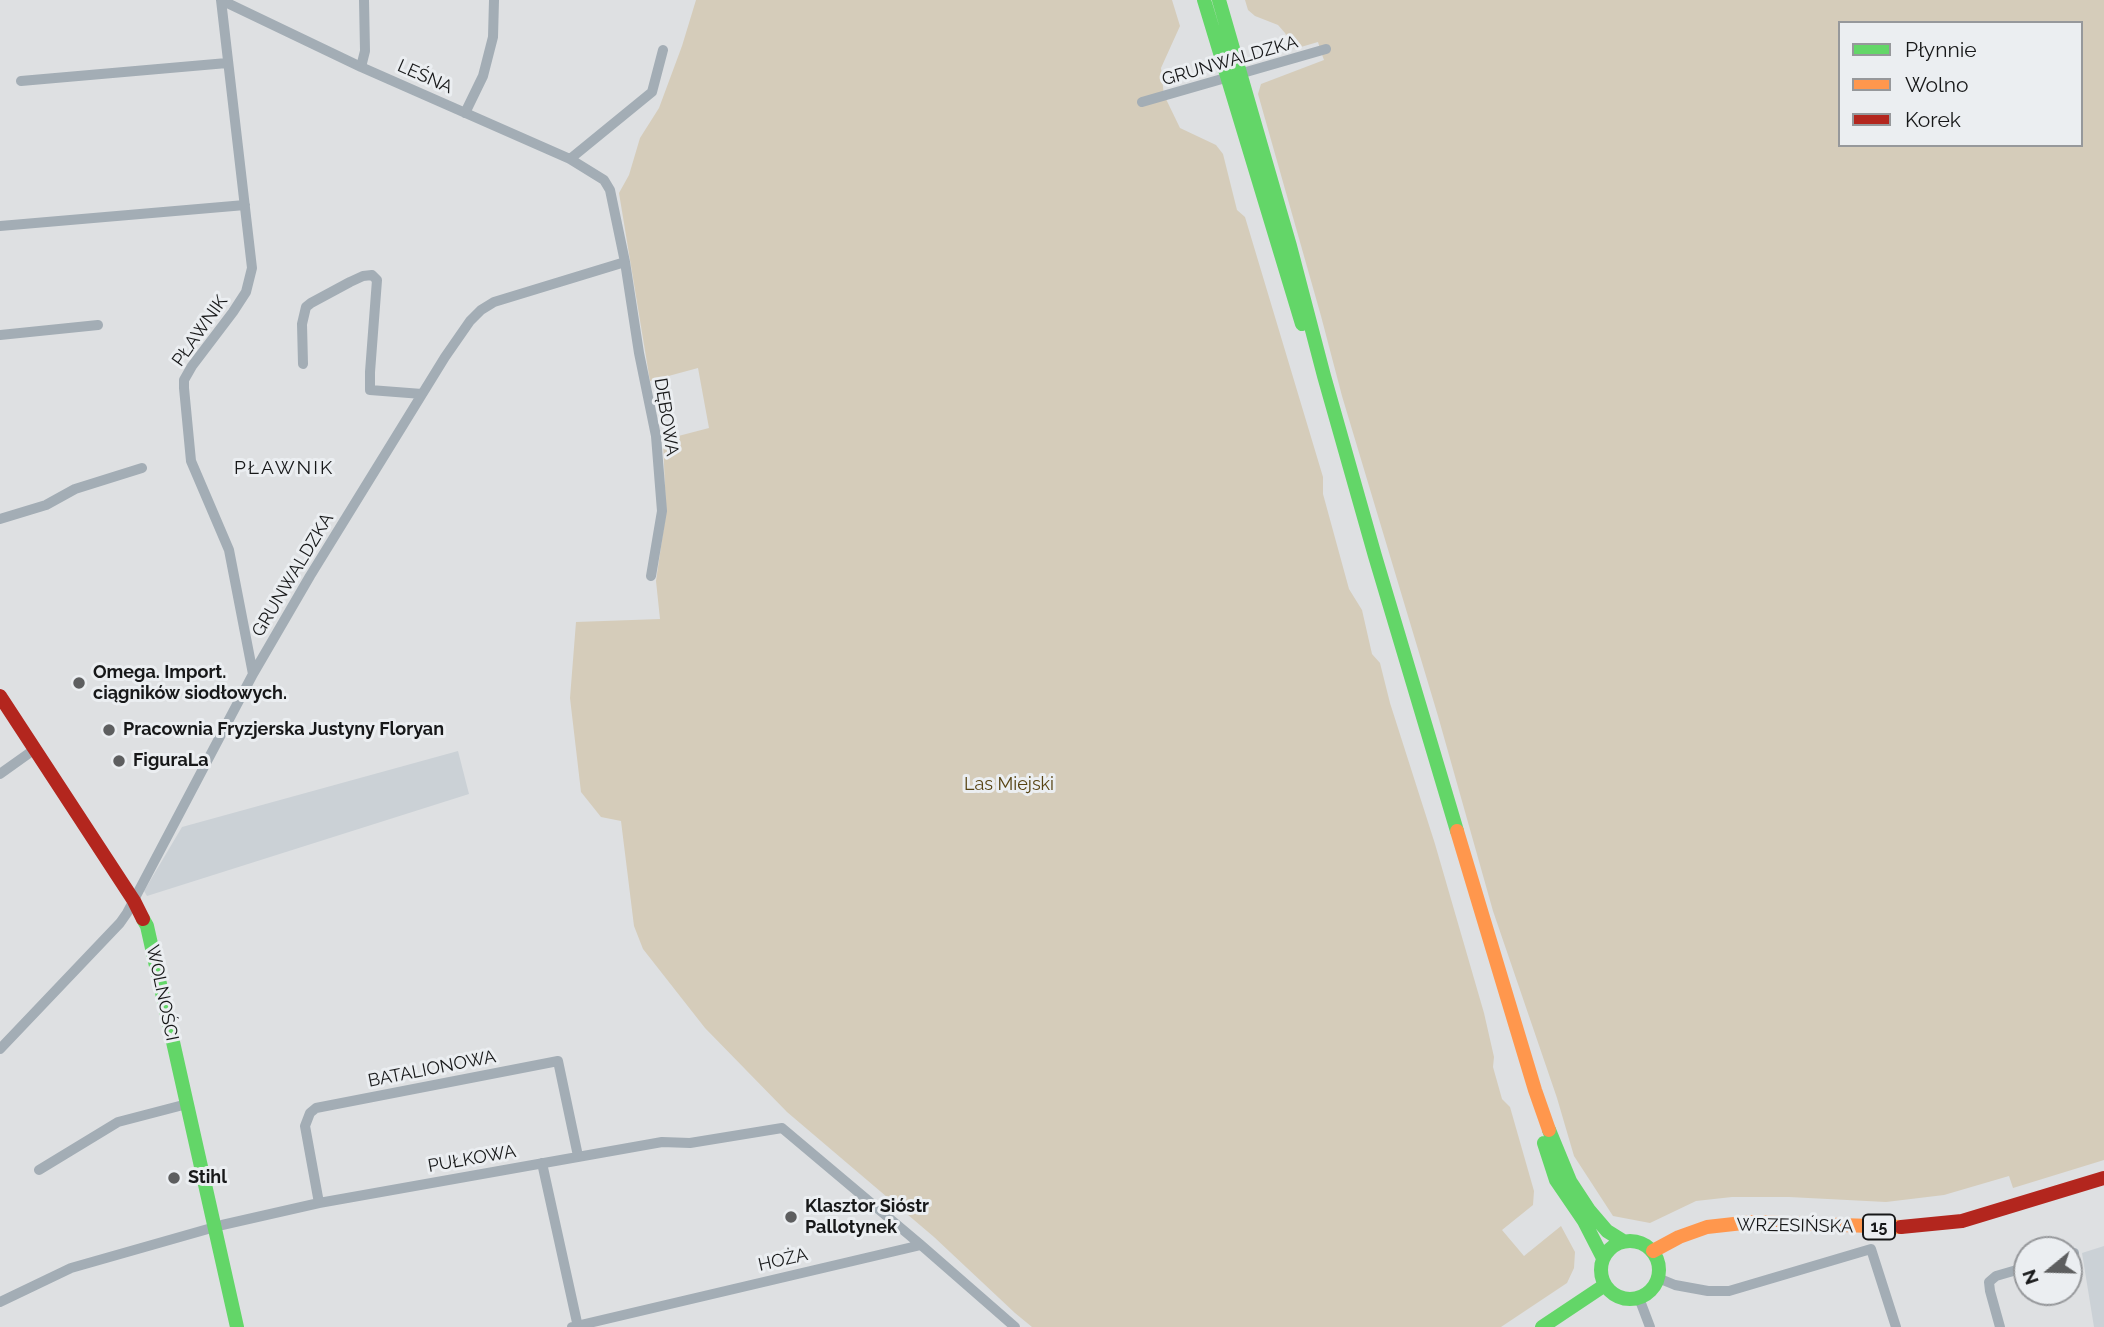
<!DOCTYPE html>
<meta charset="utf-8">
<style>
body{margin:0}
#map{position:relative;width:2104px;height:1327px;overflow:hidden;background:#dee0e2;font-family:Raleway,sans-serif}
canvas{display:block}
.legend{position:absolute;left:1838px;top:21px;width:245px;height:126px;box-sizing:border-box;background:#ebeef1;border:2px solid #96989b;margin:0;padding:9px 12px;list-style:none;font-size:21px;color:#171819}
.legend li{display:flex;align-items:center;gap:14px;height:35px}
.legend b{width:35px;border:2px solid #96989b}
.north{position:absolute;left:2013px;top:1236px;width:70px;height:70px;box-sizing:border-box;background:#ebeef1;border:2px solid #96989b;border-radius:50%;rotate:251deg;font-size:19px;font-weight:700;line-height:28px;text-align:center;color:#171819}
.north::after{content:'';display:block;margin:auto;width:24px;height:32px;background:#5d5e5f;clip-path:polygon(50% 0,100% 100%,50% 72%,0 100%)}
</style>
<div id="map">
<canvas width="2104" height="1327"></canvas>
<ul class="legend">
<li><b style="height:9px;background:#63d668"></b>Płynnie</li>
<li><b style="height:9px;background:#ff974d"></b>Wolno</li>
<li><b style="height:9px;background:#b3261e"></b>Korek</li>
</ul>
<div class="north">N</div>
</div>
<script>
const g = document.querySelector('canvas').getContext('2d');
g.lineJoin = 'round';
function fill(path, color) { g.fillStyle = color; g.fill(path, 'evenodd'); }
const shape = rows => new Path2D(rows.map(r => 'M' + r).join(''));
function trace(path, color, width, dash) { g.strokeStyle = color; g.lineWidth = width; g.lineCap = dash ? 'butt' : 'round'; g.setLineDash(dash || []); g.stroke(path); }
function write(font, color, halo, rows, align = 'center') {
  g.font = font + ' Raleway,sans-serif'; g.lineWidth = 6; g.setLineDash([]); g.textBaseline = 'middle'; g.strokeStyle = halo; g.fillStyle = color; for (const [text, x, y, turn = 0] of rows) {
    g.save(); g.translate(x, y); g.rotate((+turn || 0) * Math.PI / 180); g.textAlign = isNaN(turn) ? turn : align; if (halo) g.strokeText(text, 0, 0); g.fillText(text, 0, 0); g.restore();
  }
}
const built = shape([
 [458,751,469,794,147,896,144,891,182,827],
 [2104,1246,2104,1327,2094,1327,2082,1253]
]);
const green = shape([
 [696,0,1172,0,1180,26,1161,68,1164,96,1321,52,1318,42,1294,49,1285,33,1278,25,1255,16,1248,10,1245,0,2104,0,2104,1160,2013,1188,2009,1176,1944,1195,1886,1202,1789,1197,1732,1197,1696,1201,1650,1223,1613,1216,1574,1156,1557,1098,1493,911,1438,716,1342,396,1321,316,1258,94,1261,84,1324,60,1321,52,1165,97,1180,128,1216,145,1223,154,1237,210,1245,217,1323,477,1323,494,1349,589,1362,610,1372,654,1380,663,1390,703,1435,844,1484,1013,1494,1057,1493,1067,1502,1099,1510,1107,1534,1191,1533,1205,1502,1230,1524,1256,1561,1226,1575,1252,1574,1268,1567,1283,1501,1327,1032,1327,1015,1313,934,1237,787,1112,705,1028,643,949,634,926,621,821,601,817,581,792,570,698,576,622,660,619,656,581,666,512,663,440,709,428,698,368,650,381,619,193,629,175,640,138,659,108,682,46],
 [1840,23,2081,23,2081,145,1840,145]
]);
const street = shape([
 [221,0,361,67,570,159,604,180,610,190,625,262,639,353,656,436,662,511,651,576],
 [221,0,252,268,246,292,233,312,192,366,184,380,184,388,191,461,229,550,253,674],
 [361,67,365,51,364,0],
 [21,81,227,63],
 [1142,102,1326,49],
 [465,113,483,76,493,37,494,0],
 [570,159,652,92,663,50],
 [0,226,245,205],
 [0,335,98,325],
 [303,364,302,324,306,307,311,303,350,282,363,276,372,275,377,280,370,372,370,390,422,394],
 [0,519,46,505,75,489,142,468],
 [0,774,35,749],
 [0,1049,120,923,127,913,253,674,310,576,445,357,470,321,481,310,494,302,625,262],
 [542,1163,578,1327],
 [39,1170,118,1122,187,1104],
 [319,1203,305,1126,310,1113,316,1108,558,1061,578,1156],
 [2069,1254,2074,1253],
 [1658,1278,1675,1285,1708,1291,1729,1291,1871,1249,1896,1327],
 [1639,1298,1650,1327],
 [0,1302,71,1268,222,1225,319,1203,662,1142,690,1143,782,1128,921,1245,1015,1327],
 [572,1327,921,1245],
 [2000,1327,1990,1291,1989,1282,1996,1276,2027,1267]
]);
const fast = shape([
 [1204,0,1302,324],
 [1219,0,1290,246,1324,376,1375,556,1457,831],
 [143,919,147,926,237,1327],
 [1549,1130,1570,1181,1589,1210,1607,1231,1623,1241],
 [1544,1143,1556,1180,1584,1221,1603,1258],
 '1601 1270a29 29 0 1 1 58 0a29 29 0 1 1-58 0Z',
 [1542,1327,1605,1285]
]);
const slow = shape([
 [1457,831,1535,1090,1549,1130],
 [1653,1251,1679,1237,1707,1227,1752,1222,1901,1227]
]);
const jam = shape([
 [0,696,134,901,143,919],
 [1901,1227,1962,1221,2104,1178]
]);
const markers = [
 [79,683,7,"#5d5e5f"],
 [109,730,7,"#5d5e5f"],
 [119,761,7,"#5d5e5f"],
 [174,1178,7,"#5d5e5f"],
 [791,1217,7,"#5d5e5f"]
];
const shields = [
 [1879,1227,32]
];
const shieldNames = [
 ["15",1879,1227]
];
const streetNames = [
 ["GRUNWALDZKA",1230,61,-16],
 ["LEŚNA",425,77,24],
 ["PŁAWNIK",200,331,-55],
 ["DĘBOWA",666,417,81],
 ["GRUNWALDZKA",293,575,-59],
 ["WOLNOŚCI",162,993,78],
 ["BATALIONOWA",432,1069,-11],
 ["PUŁKOWA",472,1159,-10],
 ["WRZESIŃSKA",1795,1226,1],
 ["HOŻA",783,1260,-13]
];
const poiNames = [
 ["Omega. Import.",93,673],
 ["ciągników siodłowych.",93,694],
 ["Pracownia Fryzjerska Justyny Floryan",123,730],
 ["FiguraLa",133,761],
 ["Stihl",188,1178],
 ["Klasztor Sióstr",805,1207],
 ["Pallotynek",805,1228]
];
const parkNames = [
 ["Las Miejski",1009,785]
];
const neighbourhoodNames = [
 ["PŁAWNIK",284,468]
];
fill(built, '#cbd1d6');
fill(green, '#d5ccba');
trace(street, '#a3adb5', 10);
trace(fast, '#63d668', 14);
trace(slow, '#ff974d', 14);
trace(jam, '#b3261e', 14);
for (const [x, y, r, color] of markers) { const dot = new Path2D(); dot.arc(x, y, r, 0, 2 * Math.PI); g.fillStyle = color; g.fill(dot); trace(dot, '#ebeef1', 2.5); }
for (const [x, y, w] of shields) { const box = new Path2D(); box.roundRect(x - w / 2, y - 12.5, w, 25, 5); g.fillStyle = '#ebeef1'; g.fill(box); trace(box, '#171819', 2); }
write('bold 16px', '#171819', null, shieldNames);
write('18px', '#171819', '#ebeef1', streetNames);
write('bold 18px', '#171819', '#ebeef1', poiNames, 'left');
write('18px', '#574312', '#ebeef1', parkNames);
g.letterSpacing = '2px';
write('19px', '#171819', '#ebeef1', neighbourhoodNames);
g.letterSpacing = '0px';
</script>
